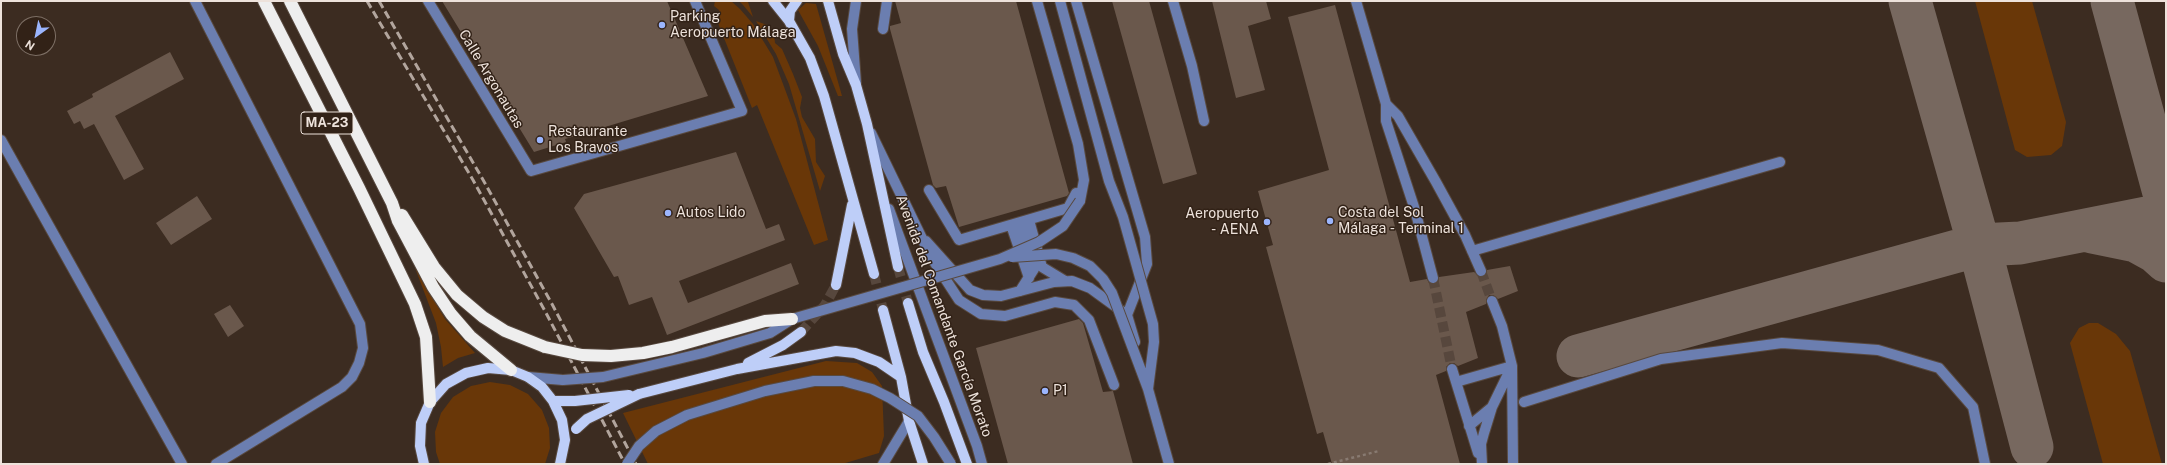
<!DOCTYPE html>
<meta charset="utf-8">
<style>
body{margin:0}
#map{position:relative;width:2167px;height:465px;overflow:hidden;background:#3c2c21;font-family:"Public Sans",sans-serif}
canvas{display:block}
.frame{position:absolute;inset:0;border:2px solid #ede2db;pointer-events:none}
.north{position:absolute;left:16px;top:16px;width:40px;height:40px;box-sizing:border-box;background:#322217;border:1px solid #7d6f65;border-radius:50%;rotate:213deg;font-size:11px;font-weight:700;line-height:16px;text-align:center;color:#ede2db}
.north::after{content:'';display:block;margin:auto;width:14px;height:18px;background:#9bb5fd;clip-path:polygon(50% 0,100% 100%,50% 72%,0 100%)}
</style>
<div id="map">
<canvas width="2167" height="465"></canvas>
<div class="frame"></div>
<div class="north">N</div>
</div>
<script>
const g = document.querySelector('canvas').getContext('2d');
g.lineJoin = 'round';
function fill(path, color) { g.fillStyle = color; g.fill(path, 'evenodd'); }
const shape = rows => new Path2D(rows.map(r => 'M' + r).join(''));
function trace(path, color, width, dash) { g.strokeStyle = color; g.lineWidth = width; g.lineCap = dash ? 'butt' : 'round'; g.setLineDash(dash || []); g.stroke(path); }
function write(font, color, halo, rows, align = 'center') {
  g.font = font + ' "Public Sans",sans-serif'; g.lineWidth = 3; g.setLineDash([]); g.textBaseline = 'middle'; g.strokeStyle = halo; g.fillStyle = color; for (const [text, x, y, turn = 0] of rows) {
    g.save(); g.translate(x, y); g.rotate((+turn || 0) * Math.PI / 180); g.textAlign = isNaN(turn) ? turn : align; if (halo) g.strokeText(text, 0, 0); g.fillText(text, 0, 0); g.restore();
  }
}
const green = shape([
 [715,1,731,1,740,9,753,24,773,57,796,119,828,240,814,245,757,105,752,108,716,18,720,16,719,10,714,6],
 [739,1,748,2,753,17,743,5],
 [1975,1,2032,1,2066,122,2062,146,2051,155,2027,157,2015,150],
 [806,3,816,4,842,96,838,96,818,46,798,10],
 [756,21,767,25,774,34,775,43,782,49,793,74,802,97,800,108,802,117,815,139,816,162,825,176,820,191,789,84,776,54],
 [415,268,445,319,475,353,458,358,443,367,441,347,436,323],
 [2089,323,2098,323,2116,334,2130,351,2162,464,2103,464,2070,343,2079,328],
 [826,361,857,363,872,372,882,386,884,436,879,453,842,464,648,464,623,413],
 [490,382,510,385,528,394,542,410,549,428,550,448,545,464,440,464,436,452,435,432,441,413,453,397,471,386]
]);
const taxiway = shape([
 [1910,1,1979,245,2032,447],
 [2112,1,2166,200],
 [2092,232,2136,241,2156,252,2166,261],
 [1578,356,1979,245,2020,243,2166,214]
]);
const building = shape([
 [442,1,667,1,708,96,565,139,566,142,534,152],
 [895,1,1016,1,1069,193,1067,196,959,227,946,186,936,188,933,185,890,29,890,26,901,23],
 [1112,1,1149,1,1197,174,1163,184],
 [1212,1,1266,1,1271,19,1248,26,1265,90,1236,98],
 [1335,5,1410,282,1427,279,1429,283,1434,284,1438,282,1439,277,1474,272,1481,277,1486,275,1487,270,1510,266,1518,291,1498,299,1493,295,1489,295,1486,300,1486,304,1466,312,1478,358,1458,366,1454,363,1450,363,1446,367,1446,371,1436,375,1460,464,1332,464,1323,432,1317,434,1266,247,1273,245,1258,191,1329,170,1288,17],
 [170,52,184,79,115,116,144,169,124,180,94,124,84,129,80,121,74,124,67,111,93,97,92,94],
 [736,152,766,229,779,224,785,240,679,281,688,303,791,263,799,284,667,335,652,297,629,305,618,276,614,277,574,208,584,194],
 [197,196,212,219,171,245,156,223],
 [230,305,244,326,228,337,214,314],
 [1079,319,1083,323,1103,392,1113,391,1133,464,1008,464,976,348]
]);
const minorTunnel = shape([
 [1481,271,1492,301],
 [1433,278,1452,369]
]);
const majorTunnel = shape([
 [898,267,908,303],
 [874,274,883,310],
 [801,332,825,305,836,285]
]);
const path = shape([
 [1328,464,1379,451]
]);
const minor = shape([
 [195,1,360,324,363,348,359,363,352,377,342,387,216,464],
 [428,1,531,171,742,111,695,1],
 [856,1,852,29,856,83],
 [1037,1,1078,144,1084,180,1080,201],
 [1076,1,1145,237,1147,264,1127,315],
 [1173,1,1192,66,1204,121],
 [1356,1,1386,104,1386,121,1415,210,1433,278],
 [883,29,887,1],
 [1386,104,1398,116,1436,182,1465,235,1481,271],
 [871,133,931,257,959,300,981,314,1005,316,1055,302,1074,305,1089,320,1114,385],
 [1,140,182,464],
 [929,190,959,240,1068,208,1076,193],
 [889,209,977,446,982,464],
 [1029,220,1042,267,1065,281],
 [1011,225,1029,278],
 [926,241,970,290,983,295,1001,296,1054,282,1072,281,1090,288,1127,315,1135,342],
 [1472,251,1780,162],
 [1020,291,1034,269,1020,223],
 [1492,301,1502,326,1512,366,1513,464],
 [1452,369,1478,453],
 [528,377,563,380],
 [1456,382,1512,366],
 [1524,402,1661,359,1782,343,1878,350,1939,368,1973,407,1985,464],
 [1469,426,1492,407],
 [883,464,909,421],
 [1482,464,1481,444,1484,433,1492,407,1511,368]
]);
const major = shape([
 [773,1,789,21,810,58,824,96,874,274],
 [828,1,843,54,856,85,867,124,898,267],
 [789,21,790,11,797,1],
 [836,285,852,205],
 [908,303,923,352,944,402,967,464],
 [883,310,901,377,909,421,923,464],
 [748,363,783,345,801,332],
 [639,394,737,369,836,351,855,353,879,362,901,377],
 [553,401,575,401],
 [424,464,420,446,421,423,430,402,446,384,466,373,488,368,511,370,528,377,542,387,553,401,562,420,565,440,560,464]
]);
const highway = shape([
 [264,1,359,188,415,304,426,337,430,402],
 [290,1,392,203,398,221,433,287,451,314,470,336,511,370],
 [402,215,434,267,457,295,483,317,505,331,545,347]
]);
const rail = shape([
 [367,1,473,180,545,311,625,464],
 [379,1,482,178,552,304,636,464]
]);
const minorBridge = shape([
 [1060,1,1109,181,1123,217,1153,324,1154,342,1148,389],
 [1012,257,1056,254,1073,258,1090,266,1103,279,1112,293,1148,389,1169,464],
 [563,380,603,377,703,353,770,333,792,319,1000,259,1039,242,1063,226,1080,201],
 [627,464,639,446,656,431,687,415,765,391,814,381,843,381,872,389,890,398,918,416,934,437,951,464]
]);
const majorBridge = shape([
 [575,401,629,395],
 [576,429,587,419,639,394]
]);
const highwayBridge = shape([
 [545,347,582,355,611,356,643,353,672,347,765,321,792,319]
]);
const markers = [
 [662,25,4,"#9bb5fd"],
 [540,140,4,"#9bb5fd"],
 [668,213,4,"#9bb5fd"],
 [1330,221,4,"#9bb5fd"],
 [1267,222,4,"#9bb5fd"],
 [1045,391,4,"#9bb5fd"]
];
const shields = [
 [327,123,52]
];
const shieldNames = [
 ["MA-23",327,123]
];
const poiNames = [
 ["Parking",670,17],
 ["Aeropuerto Málaga",670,33],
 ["Restaurante",548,132],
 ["Los Bravos",548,148],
 ["Autos Lido",676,213],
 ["Costa del Sol",1338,213],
 ["Málaga - Terminal 1",1338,229],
 ["Aeropuerto",1259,214,"right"],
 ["- AENA",1259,230,"right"],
 ["P1",1053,391]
];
const streetNames = [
 ["Calle Argonautas",491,79,59],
 ["Avenida del Comandante García Morato",944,316,70]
];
fill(green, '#693708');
trace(taxiway, '#77685f', 43);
fill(building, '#6a584c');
trace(minorTunnel, '#57473d', 10, [10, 5]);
trace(majorTunnel, '#57473d', 10, [10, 5]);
trace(minor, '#58493f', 12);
trace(major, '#58493f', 12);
trace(highway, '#58493f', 14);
trace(path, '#887a71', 2.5, [3, 3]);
trace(minor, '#6b7eb0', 10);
trace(major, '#becef8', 10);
trace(highway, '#eee', 12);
trace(rail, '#b2a59d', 3, [8, 4]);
trace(minorBridge, '#58493f', 12, []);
trace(majorBridge, '#58493f', 12, []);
trace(highwayBridge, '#58493f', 14, []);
trace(minorBridge, '#6b7eb0', 10);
trace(majorBridge, '#becef8', 10);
trace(highwayBridge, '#eee', 12);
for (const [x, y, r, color] of markers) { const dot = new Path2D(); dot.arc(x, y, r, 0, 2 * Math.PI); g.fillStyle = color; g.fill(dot); trace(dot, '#322217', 1.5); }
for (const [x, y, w] of shields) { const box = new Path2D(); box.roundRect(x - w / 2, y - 11, w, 22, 3); g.fillStyle = '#322217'; g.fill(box); trace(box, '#ede2db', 1); }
write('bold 13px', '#ede2db', null, shieldNames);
write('14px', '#ede2db', '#322217', poiNames, 'left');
write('14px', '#ede2db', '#322217', streetNames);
</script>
